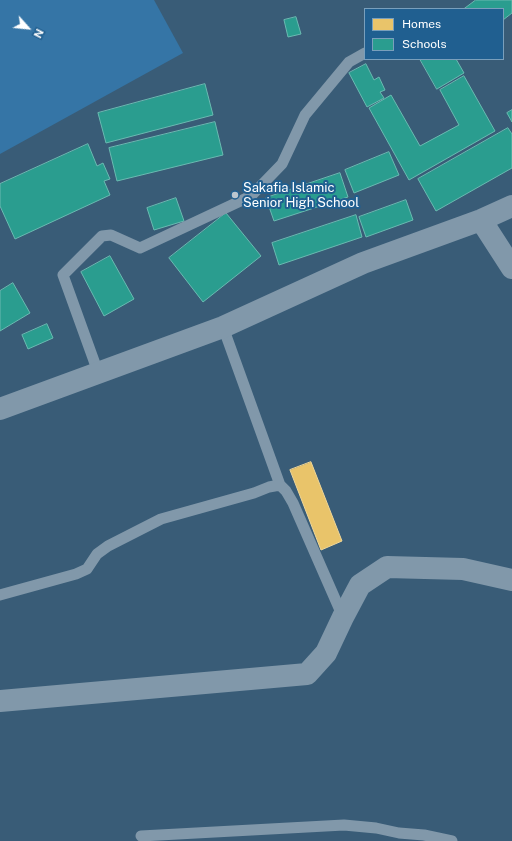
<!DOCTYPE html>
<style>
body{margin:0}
#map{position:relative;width:512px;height:841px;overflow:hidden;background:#395c77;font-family:"Public Sans",sans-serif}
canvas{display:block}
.legend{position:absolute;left:364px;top:8px;width:140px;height:52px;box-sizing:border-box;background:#205f90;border:1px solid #799fbc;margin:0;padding:5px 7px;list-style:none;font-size:12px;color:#fff}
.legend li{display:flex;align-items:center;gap:8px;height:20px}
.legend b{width:20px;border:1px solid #799fbc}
.north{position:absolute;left:8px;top:8px;width:40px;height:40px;-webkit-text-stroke:3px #205f90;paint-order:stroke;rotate:117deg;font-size:11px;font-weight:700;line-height:16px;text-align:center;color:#fff}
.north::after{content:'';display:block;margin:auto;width:14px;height:18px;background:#fff;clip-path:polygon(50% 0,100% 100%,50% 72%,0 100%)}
</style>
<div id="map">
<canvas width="512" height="841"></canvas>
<ul class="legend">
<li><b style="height:11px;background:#e9c46a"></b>Homes</li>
<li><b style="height:11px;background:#2a9d8f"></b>Schools</li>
</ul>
<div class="north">N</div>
</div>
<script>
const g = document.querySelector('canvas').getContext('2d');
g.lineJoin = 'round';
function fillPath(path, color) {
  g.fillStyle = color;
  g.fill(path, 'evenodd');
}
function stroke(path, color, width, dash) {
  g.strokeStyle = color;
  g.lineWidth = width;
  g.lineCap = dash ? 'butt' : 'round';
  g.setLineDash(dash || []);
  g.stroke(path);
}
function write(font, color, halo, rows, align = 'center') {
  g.font = font + ' "Public Sans",sans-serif';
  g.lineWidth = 4;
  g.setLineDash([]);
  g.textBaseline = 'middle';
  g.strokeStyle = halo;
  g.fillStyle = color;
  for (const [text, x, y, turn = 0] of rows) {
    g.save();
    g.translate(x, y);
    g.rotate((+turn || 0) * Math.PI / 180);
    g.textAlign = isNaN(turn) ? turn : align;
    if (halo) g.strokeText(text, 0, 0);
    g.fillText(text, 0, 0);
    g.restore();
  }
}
fillPath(new Path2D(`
 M 0,0 L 154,0 L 183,53 L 0,154 Z`), '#3575a6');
const homes = new Path2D(`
 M 311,462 L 342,541 L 321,550 L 290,470 Z`);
fillPath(homes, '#e9c46a');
stroke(homes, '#f0d697', 1);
const schools = new Path2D(`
 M 476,0 L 512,0 L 512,13 L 503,20 L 503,9 L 464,9 Z
 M 296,17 L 301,34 L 288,37 L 284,20 Z
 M 420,59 L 456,59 L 464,73 L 437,89 Z
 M 366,64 L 374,80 L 379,77 L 385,90 L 380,92 L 384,98 L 367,107 L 349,73 Z
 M 464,76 L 495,131 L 409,180 L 369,108 L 391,95 L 420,146 L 459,125 L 440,90 Z
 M 205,84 L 213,115 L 106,143 L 98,113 Z
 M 512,110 L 512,122 L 507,113 Z
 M 215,122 L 223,155 L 117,181 L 109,148 Z
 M 508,128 L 512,134 L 512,168 L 436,211 L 418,179 Z
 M 88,144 L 97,166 L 103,163 L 110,179 L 104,181 L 110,195 L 15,239 L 0,206 L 0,184 Z
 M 389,152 L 399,175 L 354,193 L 345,170 Z
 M 340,173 L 348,197 L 274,221 L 266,198 Z
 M 176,198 L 184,221 L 154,230 L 147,208 Z
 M 406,200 L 413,220 L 366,237 L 359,217 Z
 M 226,213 L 261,256 L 203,302 L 169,258 Z
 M 356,215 L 362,237 L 279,265 L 272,243 Z
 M 110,256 L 134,299 L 104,316 L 81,272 Z
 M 13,283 L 30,313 L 0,331 L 0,291 Z
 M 47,324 L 53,338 L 28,349 L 22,335 Z`);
fillPath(schools, '#2a9d8f');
stroke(schools, '#6abab1', 1);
stroke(new Path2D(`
 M 223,327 L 280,485
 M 98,372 L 63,275 L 102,236 L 111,235 L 140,248 L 251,196 L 282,164 L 305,115 L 349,62 L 365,53
 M 0,595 L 76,574 L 87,569 L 97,554 L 108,546 L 161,519 L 254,493 L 269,487 L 280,485 L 286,491 L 293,503 L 343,617
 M 141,836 L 344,825 L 376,828 L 399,833 L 424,835 L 452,841`), '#8198aa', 11);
stroke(new Path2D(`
 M 481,220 L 512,268
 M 0,409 L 223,327 L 363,263 L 481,220 L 512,206
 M 0,701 L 307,674 L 326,653 L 343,617 L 360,585 L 387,567 L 463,569 L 512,580`), '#8198aa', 22);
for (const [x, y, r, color] of [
 [235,195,4,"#bac6cf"]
]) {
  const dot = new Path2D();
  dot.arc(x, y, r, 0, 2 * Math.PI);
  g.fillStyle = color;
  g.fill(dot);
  stroke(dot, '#205f90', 1.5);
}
write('13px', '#fff', '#205f90', [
 ["Sakafia Islamic",243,188],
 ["Senior High School",243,203]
], 'left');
</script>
